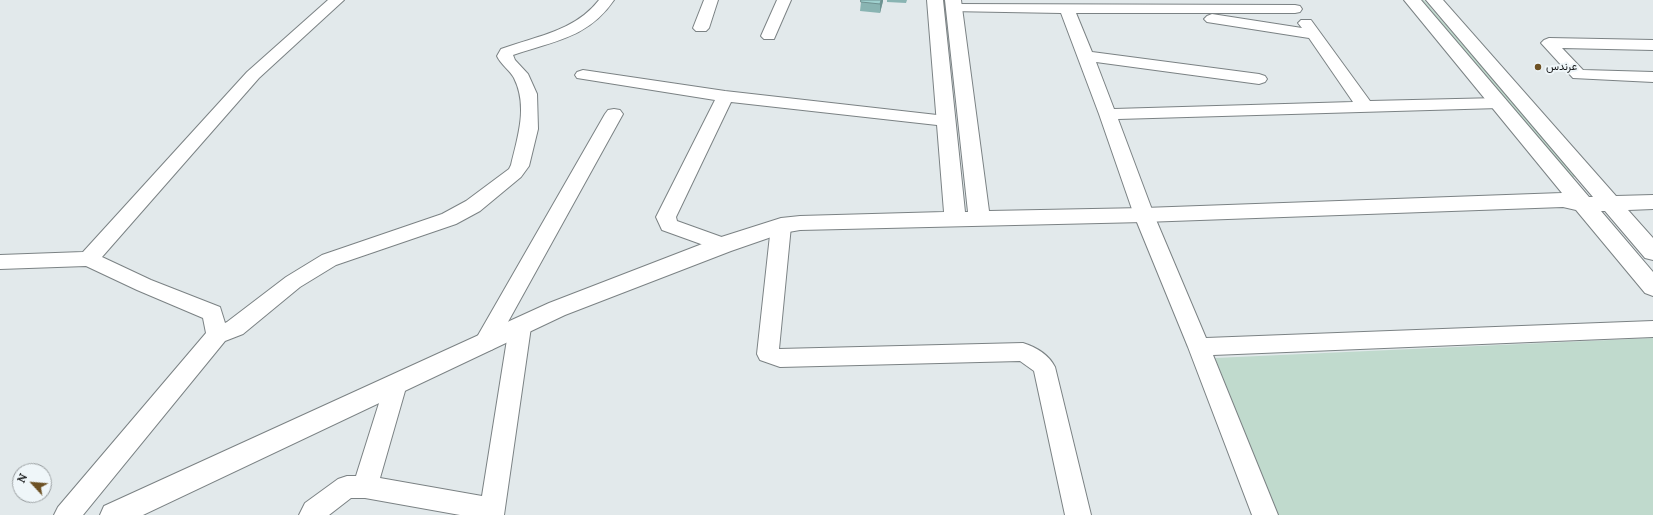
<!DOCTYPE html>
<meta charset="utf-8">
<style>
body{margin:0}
#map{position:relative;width:1653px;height:515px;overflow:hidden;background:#e2e9eb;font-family:Lora,serif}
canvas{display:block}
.north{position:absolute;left:12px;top:463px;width:40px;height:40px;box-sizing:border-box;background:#eff6f9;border:1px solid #989d9f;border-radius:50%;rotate:296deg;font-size:11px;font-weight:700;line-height:16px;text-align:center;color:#161819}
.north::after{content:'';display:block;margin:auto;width:14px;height:18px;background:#6d5124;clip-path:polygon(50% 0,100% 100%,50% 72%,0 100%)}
</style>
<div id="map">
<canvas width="1653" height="515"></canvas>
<div class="north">N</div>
</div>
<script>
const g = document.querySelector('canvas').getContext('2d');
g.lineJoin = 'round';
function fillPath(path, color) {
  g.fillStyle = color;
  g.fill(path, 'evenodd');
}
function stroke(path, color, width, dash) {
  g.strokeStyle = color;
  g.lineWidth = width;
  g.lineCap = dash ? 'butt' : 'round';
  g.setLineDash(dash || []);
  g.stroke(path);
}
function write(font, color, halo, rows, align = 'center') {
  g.font = font + ' Lora,Vazirmatn,serif';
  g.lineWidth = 4;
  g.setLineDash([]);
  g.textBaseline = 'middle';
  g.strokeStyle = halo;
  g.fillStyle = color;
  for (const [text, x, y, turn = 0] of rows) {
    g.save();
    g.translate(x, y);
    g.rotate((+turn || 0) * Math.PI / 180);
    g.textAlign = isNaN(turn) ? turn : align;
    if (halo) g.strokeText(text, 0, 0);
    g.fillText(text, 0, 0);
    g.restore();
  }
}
fillPath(new Path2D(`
 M 1418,0 L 1424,0 L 1578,177 L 1568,177 Z
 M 1653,338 L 1653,515 L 1278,515 L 1215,358 Z`), '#c0dacd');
const street = new Path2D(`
 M 328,0 L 344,0 L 259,78 L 102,257 L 151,280 L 220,307 L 225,323 L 227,322 L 286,277 L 322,255 L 442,214 L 466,201 L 509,169 L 511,165 C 518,136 528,106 514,78 C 510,70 501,65 497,56 L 501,49 C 537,36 575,31 599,0 L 614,0 C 588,38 554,41 513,55 L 515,60 L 528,74 L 537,94 L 538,129 L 529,166 L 521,177 L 480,211 L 456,224 L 336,265 L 300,287 L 243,334 L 225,341 L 83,515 L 54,515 L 58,507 L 206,333 L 203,318 L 137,290 L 86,266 L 0,269 L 0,255 L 83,252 L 247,72 Z
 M 704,0 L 718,0 L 709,28 L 706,31 L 696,31 L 693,28 Z
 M 777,0 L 791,0 L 774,39 L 764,39 L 761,36 Z
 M 954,4 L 1295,5 L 1300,6 L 1302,9 L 1300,12 L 1295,13 L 1076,13 L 1092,52 L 1259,74 L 1265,76 L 1267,79 L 1265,82 L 1259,84 L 1096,62 L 1114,109 L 1353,102 L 1309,38 L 1207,22 L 1204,19 L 1207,16 L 1212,14 L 1302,28 L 1298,23 L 1301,20 L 1311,20 L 1370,101 L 1499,98 L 1505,99 L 1507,103 L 1505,107 L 1499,108 L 1118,119 L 1154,215 L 1206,338 L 1653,321 L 1653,337 L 1213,355 L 1278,515 L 1252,515 L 1188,347 L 1134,215 L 1099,114 L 1061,13 L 949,11 L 947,8 L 949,5 Z
 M 1549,38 L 1653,40 L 1653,50 L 1562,48 L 1583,70 L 1653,72 L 1653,82 L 1573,78 L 1541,43 L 1544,40 Z
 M 583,70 L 725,91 L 946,116 L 952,117 L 955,121 L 952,125 L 946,126 L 731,102 L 676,217 L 677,221 L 730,240 L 733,245 L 730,250 L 723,252 L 662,230 L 656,217 L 715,100 L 577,78 L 575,75 L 577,72 Z
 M 614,109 L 620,110 L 623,114 L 493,349 L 485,352 L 477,349 L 474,343 L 477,337 L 605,114 L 608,110 Z
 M 781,219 L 788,221 L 791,226 L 779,349 L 1023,343 C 1036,347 1049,355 1055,367 L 1091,515 L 1065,515 L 1034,371 L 1020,361 L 780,367 L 760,360 L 757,354 L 771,226 L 774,221 Z
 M 520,319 L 528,321 L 531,327 L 504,515 L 460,515 L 365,498 L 351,498 L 329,515 L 299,515 L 305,503 L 338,479 L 347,476 L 356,476 L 385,384 L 388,377 L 396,375 L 404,377 L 407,384 L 380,478 L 482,496 L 509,327 L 512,321 Z`);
const secondary = new Path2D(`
 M 927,0 L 943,0 L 965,212 L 968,212 L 945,0 L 961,0 L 989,211 L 1144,208 L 1562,193 L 1404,0 L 1421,0 L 1589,197 L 1593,197 L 1426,0 L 1443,0 L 1616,196 L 1653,195 L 1653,209 L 1628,210 L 1653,238 L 1653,260 L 1645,258 L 1605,211 L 1601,211 L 1653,272 L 1653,296 L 1645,293 L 1576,210 L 1563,207 L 1144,222 L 800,230 L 783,233 L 731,251 L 565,315 L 143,515 L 100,515 L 104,506 L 549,303 L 715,239 L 781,218 L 800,216 L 944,212 Z`);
stroke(street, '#7b8284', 2);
stroke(secondary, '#7b8284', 2);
fillPath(street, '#fff');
fillPath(secondary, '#fff');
fillPath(new Path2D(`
 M 887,0 L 907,0 L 906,3 L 887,2 Z
 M 883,1 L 880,13 L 860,11 L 861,2 Z`), '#89b4b2');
fillPath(new Path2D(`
 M 881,0 L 883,0 L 883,1 L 880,13 L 880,4 Z`), '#6f9291');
const building = new Path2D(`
 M 861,0 L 881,0 L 880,4 L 861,2 Z`);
fillPath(building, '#9fd1cf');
stroke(building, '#6f9291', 1);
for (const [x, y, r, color] of [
 [1538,67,4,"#6d5124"]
]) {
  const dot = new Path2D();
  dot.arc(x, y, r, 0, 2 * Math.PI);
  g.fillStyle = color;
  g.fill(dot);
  stroke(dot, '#eff6f9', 1.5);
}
write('11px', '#161819', '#eff6f9', [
 ["عرندس",1546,67]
], 'left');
</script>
